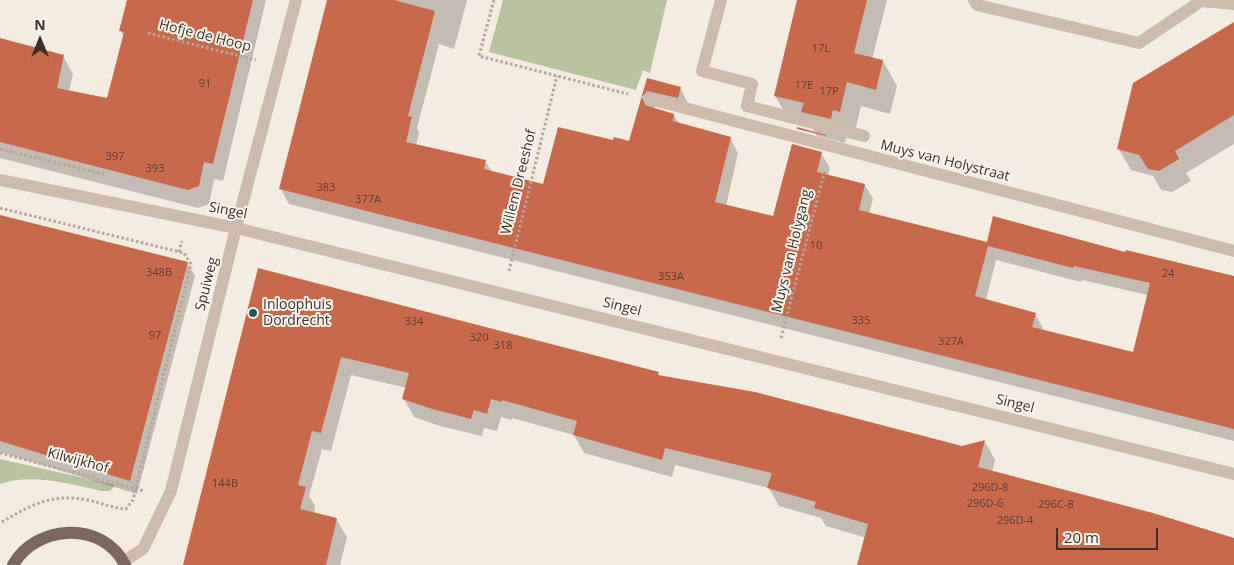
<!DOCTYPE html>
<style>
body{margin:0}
#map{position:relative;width:1234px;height:565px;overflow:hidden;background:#f4ebe1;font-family:"Open Sans",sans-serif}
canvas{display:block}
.north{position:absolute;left:15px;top:15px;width:50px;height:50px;-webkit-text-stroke:4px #fbf5ee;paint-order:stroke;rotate:0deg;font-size:14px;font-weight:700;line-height:20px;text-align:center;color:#3b302b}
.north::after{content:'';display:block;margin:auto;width:18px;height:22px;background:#3b302b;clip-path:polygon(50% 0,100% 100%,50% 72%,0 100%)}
.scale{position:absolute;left:1056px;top:528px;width:102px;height:22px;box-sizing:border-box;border:2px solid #3b302b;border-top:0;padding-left:6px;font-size:15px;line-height:18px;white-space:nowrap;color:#3b302b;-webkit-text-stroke:4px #fbf5ee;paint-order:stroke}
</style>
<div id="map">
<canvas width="1234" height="565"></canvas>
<div class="north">N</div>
<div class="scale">20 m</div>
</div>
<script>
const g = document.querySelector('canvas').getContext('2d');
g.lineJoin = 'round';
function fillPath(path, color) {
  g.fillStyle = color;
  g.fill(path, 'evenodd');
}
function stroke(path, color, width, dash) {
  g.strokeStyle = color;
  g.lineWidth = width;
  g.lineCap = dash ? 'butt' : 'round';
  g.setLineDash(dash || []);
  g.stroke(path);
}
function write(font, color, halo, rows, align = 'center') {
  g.font = font + ' "Open Sans",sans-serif';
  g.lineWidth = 4;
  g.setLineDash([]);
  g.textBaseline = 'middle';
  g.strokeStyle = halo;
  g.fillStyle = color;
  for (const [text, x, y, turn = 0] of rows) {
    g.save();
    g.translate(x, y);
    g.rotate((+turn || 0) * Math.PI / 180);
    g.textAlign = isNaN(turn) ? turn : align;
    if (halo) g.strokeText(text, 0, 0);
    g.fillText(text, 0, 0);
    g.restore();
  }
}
fillPath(new Path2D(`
 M 503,0 L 667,0 L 650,73 L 643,70 L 636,90 L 489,52 Z
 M 0,459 L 115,485 L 110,491 L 102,491 C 68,484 34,473 0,484 Z`), '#b8c4a0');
fillPath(new Path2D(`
 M 128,0 L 266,0 L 223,181 L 214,179 L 209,204 L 198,208 L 0,158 L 0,39 L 63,56 L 73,74 L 69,92 L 107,99 L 124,38 L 121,31 Z
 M 329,0 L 467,0 L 454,49 L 439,44 L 417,128 L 419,133 L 416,145 L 485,161 L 492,172 L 544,186 L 614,142 L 630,142 L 648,80 L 680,88 L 688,103 L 656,106 L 653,109 L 674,115 L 679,124 L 730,138 L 738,153 L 726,206 L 774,218 L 821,153 L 830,168 L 828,176 L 865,185 L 873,199 L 869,214 L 988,243 L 1126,253 L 1234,278 L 1234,441 L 289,204 L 281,189 ZM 996,260 L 1081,282 L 1082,280 L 1148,295 L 1134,354 L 1043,331 L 1043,328 L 1035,314 L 986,300 Z
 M 799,0 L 887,0 L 872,59 L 883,61 L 897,86 L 890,114 L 861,106 L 854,136 L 847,135 L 845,143 L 817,136 L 811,126 L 790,121 L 775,96 Z
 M 1234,26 L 1234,144 L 1186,173 L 1191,181 L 1172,192 L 1161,190 L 1153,176 L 1131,170 L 1118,148 Z
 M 0,217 L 187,263 L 195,276 L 137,494 L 0,452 Z
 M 259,270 L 658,374 L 660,376 L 962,447 L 985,442 L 995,460 L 992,472 L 1234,540 L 1234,565 L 959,565 L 826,526 L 821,518 L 779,506 L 769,488 L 675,465 L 672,477 L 584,453 L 574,435 L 512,418 L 512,420 L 501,417 L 497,431 L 484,428 L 482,436 L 440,426 L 414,417 L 404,399 L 407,388 L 351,375 L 331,451 L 322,449 L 309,496 L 315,506 L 314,513 L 336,519 L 347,537 L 340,565 L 184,565 Z`), '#0003');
fillPath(new Path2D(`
 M 127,0 L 253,0 L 213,164 L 204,162 L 199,186 L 188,190 L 0,142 L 0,38 L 64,55 L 57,88 L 107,98 L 124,32 L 119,31 Z
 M 327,0 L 394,0 L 435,11 L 408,116 L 412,117 L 406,142 L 486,160 L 484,169 L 543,184 L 558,127 L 613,140 L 614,137 L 629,141 L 647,78 L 681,87 L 678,98 L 647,91 L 642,97 L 645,105 L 674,114 L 673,121 L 731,137 L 715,202 L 773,216 L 792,144 L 822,152 L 817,172 L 865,184 L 859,210 L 987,242 L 993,216 L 1125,252 L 1126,250 L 1234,276 L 1234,429 L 279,189 ZM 988,246 L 1073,268 L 1074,266 L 1150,283 L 1133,352 L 1032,327 L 1036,313 L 975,296 Z
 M 797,0 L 867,0 L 854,53 L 883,60 L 876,90 L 847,82 L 840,112 L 833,110 L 831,119 L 801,112 L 804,103 L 774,96 Z
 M 1234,22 L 1234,115 L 1175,151 L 1179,159 L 1159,171 L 1148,169 L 1139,155 L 1117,149 L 1133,83 Z
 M 797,127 L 826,135 L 826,136 L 797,129 Z
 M 0,215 L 188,262 L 130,481 L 0,441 Z
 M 258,268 L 659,372 L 658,375 L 755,392 L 962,446 L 985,440 L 978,467 L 1153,513 L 1234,538 L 1234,565 L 857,565 L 868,524 L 814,508 L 816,502 L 767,488 L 772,473 L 665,448 L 662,460 L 573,435 L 577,421 L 502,400 L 502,402 L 491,399 L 487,414 L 474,410 L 471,419 L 429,408 L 402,399 L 409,373 L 341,357 L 321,433 L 312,431 L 298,485 L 306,487 L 300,509 L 337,518 L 326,565 L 183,565 Z`), '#c8694b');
stroke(new Path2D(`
 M 494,0 L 479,56 L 628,94
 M 148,33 L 256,60
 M 0,149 L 104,174
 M 0,208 L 184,253 L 191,264 L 136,488 L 133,500 L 126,509 C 113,508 101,503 88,500 C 51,493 31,505 0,523
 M 179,252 L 182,241
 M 509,271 L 557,76
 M 781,338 L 825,170
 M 0,453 L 144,491`), '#b9a596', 3, [2.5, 2.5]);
stroke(new Path2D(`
 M 721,0 L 702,71 L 752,84 L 747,106 L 864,136
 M 974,0 L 977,5 L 1139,43 L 1201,1 L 1234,4
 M 650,99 L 1234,251
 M 0,180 L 236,228 L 1234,474
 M 124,561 L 143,549 L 171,491 L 236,228 L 296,0`), '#cdbbac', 12);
stroke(new Path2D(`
 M 13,565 C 36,524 103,520 125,565`), '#7d675c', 12);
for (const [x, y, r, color] of [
 [253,313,5,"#1f5a5e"]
]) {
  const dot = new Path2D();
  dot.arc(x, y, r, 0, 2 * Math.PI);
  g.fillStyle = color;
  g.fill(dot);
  stroke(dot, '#fbf5ee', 2);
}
write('11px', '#5e3e33', null, [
 ["17L",821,49],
 ["91",205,84],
 ["17E",804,86],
 ["17P",829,92],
 ["397",115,157],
 ["393",155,169],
 ["383",326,188],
 ["377A",368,200],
 ["10",816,246],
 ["348B",159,273],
 ["24",1168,274],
 ["353A",671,277],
 ["335",861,321],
 ["334",414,322],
 ["97",155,336],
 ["320",479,338],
 ["327A",951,342],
 ["318",503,346],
 ["144B",225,484],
 ["296D-8",990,488],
 ["296D-6",985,504],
 ["296C-8",1056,505],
 ["296D-4",1015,521]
]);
write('14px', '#3b302b', '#fbf5ee', [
 ["Hofje de Hoop",205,36,14],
 ["Muys van Holystraat",945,161,14],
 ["Willem Dreeshof",519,182,-76],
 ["Singel",228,211,11],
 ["Muys van Holygang",792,251,-76],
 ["Spuiweg",207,284,-76],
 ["Singel",622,307,14],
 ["Singel",1015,404,14],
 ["Kilwijkhof",78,461,15]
]);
write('14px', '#3b302b', '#fbf5ee', [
 ["Inloophuis",263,305],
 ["Dordrecht",263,321]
], 'left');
</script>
